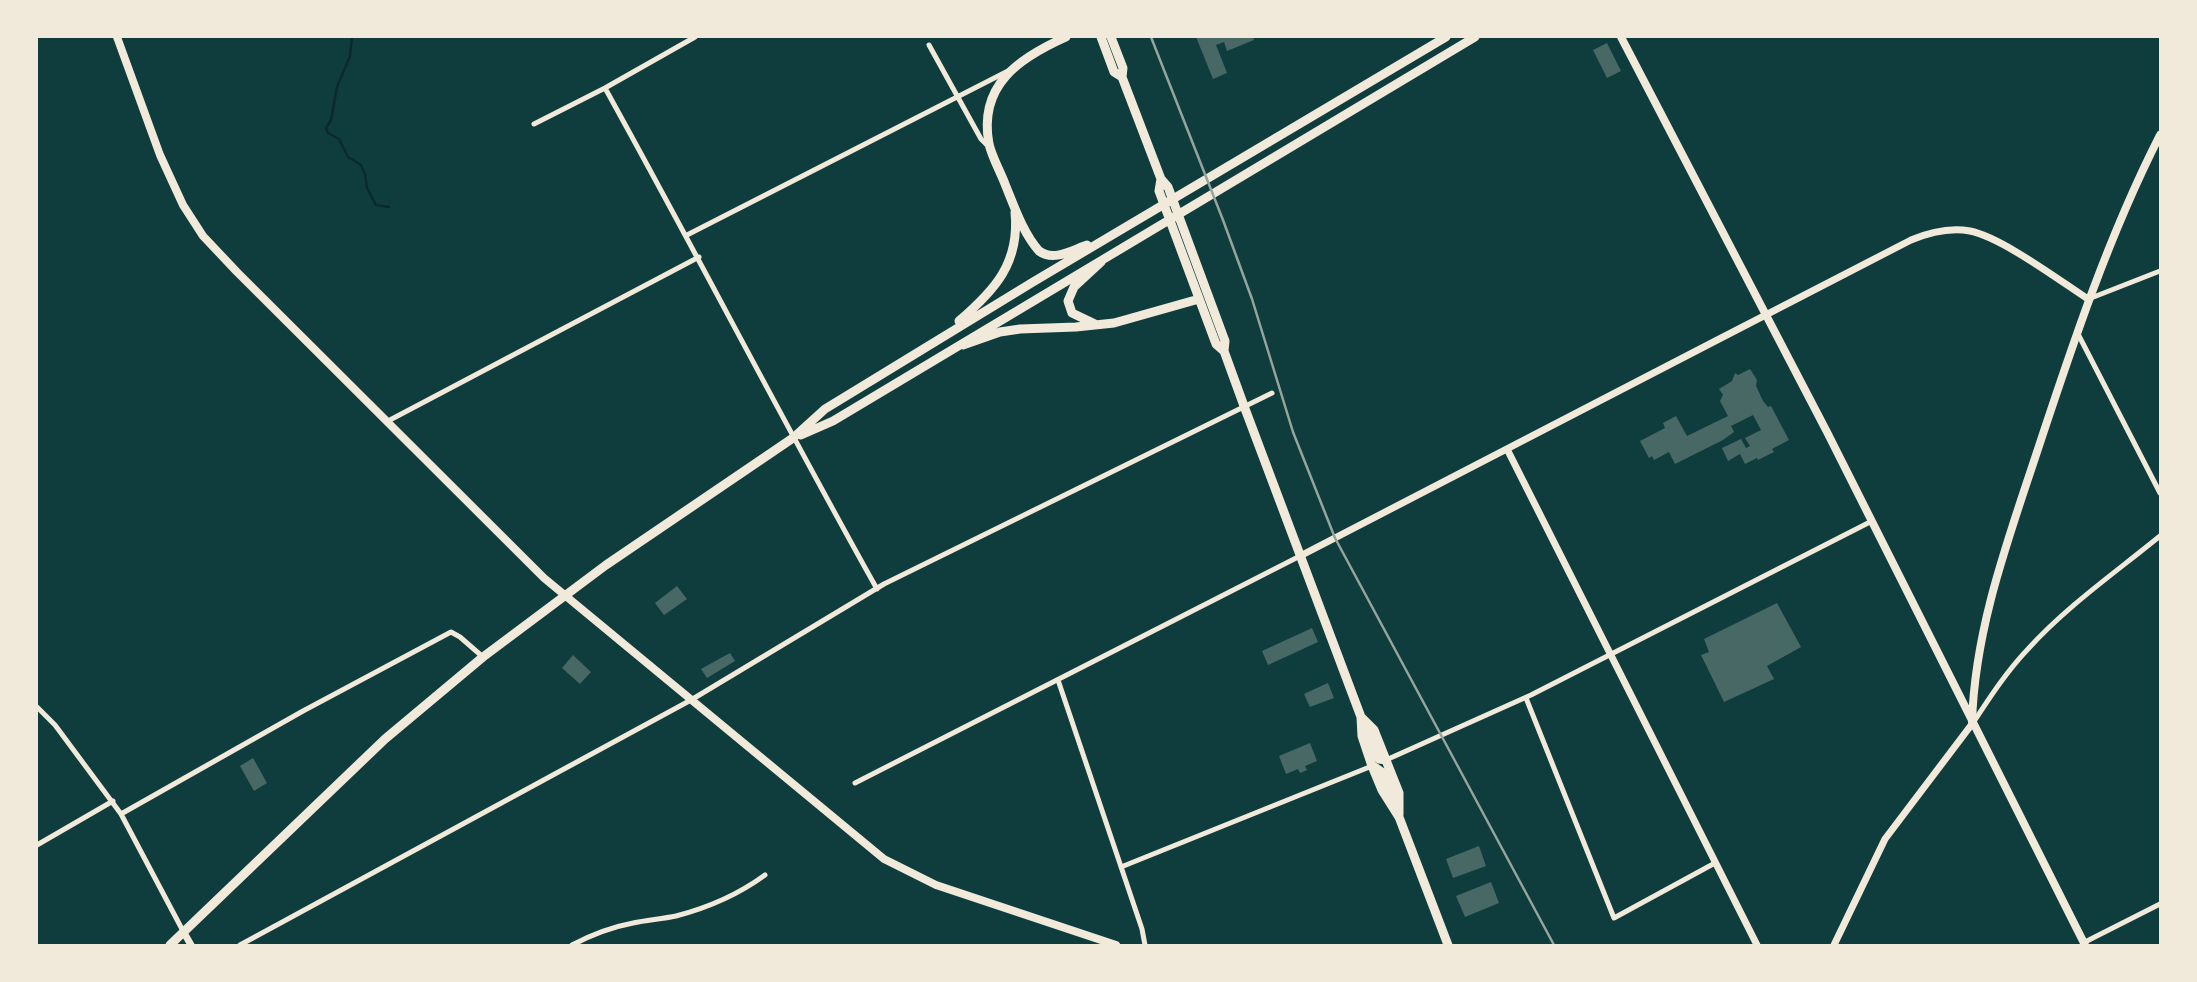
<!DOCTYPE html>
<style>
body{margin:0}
#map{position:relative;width:2197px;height:982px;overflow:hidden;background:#0f3d3e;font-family:"Crimson Pro",serif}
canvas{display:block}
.frame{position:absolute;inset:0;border:38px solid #f1e9da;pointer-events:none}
</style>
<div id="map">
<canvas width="2197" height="982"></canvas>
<div class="frame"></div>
</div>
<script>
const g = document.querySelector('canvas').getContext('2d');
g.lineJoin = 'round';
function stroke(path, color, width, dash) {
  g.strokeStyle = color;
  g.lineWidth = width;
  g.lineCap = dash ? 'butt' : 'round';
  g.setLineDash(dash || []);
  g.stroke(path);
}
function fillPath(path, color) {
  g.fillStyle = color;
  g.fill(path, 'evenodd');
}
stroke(new Path2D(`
 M 352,37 L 350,56 L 337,87 L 331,120 L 326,128 L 328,133 L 339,139 L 348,157 L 361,165 L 365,174 L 367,188 L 376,205 L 389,207`), '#0a2a2b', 2.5);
fillPath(new Path2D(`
 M 1196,37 L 1253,37 L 1254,40 L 1227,51 L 1224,42 L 1216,45 L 1227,73 L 1213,79 Z
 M 1607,43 L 1621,71 L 1607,78 L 1593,50 Z
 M 1750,369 L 1757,380 L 1756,386 L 1763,401 L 1768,407 L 1771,406 L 1789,440 L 1772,449 L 1774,452 L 1758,460 L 1757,458 L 1745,464 L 1740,454 L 1728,461 L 1722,448 L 1741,439 L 1746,448 L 1750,446 L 1745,438 L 1761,430 L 1753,415 L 1731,426 L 1734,432 L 1723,440 L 1675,464 L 1669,452 L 1654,460 L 1652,456 L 1649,458 L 1640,441 L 1665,428 L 1663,423 L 1676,416 L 1687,436 L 1728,416 L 1720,401 L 1723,395 L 1719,389 L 1732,381 L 1735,373 L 1738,375 Z
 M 677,586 L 687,599 L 664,615 L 655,603 Z
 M 1777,603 L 1801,647 L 1767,666 L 1774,679 L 1724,702 L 1701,655 L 1709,652 L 1704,639 Z
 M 1312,628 L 1318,642 L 1268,665 L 1262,651 Z
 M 730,653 L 735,661 L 707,678 L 701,669 Z
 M 573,655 L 591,672 L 580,684 L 562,668 Z
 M 1328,683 L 1334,698 L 1310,707 L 1304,694 Z
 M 1310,743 L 1317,761 L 1305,766 L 1307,770 L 1300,773 L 1298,769 L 1286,774 L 1279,756 Z
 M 253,758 L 267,783 L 254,791 L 240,766 Z
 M 1479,846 L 1486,866 L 1453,878 L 1446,859 Z
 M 1491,882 L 1499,903 L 1465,917 L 1456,896 Z`), '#486865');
stroke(new Path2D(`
 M 929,45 L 981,139 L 989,147
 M 605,88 C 697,254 784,423 877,589
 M 534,124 L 605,88 L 695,37
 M 687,235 L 1008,71
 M 2091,298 L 2160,271
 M 2077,332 L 2160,493
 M 388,421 L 699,257
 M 1058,680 L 1142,929 L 1145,945
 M 1526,698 L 1614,918 L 1715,863
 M 37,707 L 55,725 L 121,814 L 183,931
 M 1973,723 C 1990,697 2007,671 2028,649 C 2067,606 2116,572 2160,536
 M 1386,760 L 1531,695 L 1872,521
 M 855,783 L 1302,555
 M 121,814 L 303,711 L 451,632 L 460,637 L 483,657
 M 37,845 L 113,801
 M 1121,867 L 1372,766
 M 2083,943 L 2160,904
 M 240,945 L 691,700 L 884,584 L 1272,393
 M 572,945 C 591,935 612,927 633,923 C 647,920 662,919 676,916 C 707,908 739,894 765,875`), '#f1e9da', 5);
stroke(new Path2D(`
 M 1507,449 L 1757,945
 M 1302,555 C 1504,449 1708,345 1911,240 C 1930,232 1949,227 1970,231 C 2001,237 2059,280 2088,299
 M 183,931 L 191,945
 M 1834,945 L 1885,839 L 1972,724`), '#f1e9da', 7);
stroke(new Path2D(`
 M 117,37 L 160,155 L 183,205 L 203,236 L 237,272 L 544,578 L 884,859 L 936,885 L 1116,945
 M 1621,37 L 1827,432 L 2085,945
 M 1972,722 C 1975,629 2007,543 2036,455 C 2072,346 2108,237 2160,135`), '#f1e9da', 8);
stroke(new Path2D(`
 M 1066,37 C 1019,58 978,85 989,144 C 992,157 1000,171 1005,184 C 1014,206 1023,233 1039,251 C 1054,262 1072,250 1087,245
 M 1101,37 L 1114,72 L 1122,77
 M 1111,37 L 1123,68 L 1122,77 L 1161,179 L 1168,187 L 1225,341 L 1224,351 L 1244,406 L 1361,717 L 1362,736 L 1372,766 L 1382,790 L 1399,817 L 1448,945
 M 1161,179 L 1159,191 L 1216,344 L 1224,351
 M 959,321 C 995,290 1020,263 1015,212
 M 1095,324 L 1072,313 L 1068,301 L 1074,287 L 1101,262
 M 963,345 L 1000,332 L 1020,329 L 1076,327 L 1114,323 L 1199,299
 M 801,435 L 833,421 L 1475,37
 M 1361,717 L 1374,730 L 1399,793 L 1399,815
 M 1363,731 L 1371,740 L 1379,759 L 1386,760
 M 1373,766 L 1383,773 L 1393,797
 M 170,945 L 385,739 L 483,657 L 606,565 L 793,438 L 825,409 L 1033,282 L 1446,37`), '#f1e9da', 9);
stroke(new Path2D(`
 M 1151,37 L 1223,220 L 1252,299 L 1293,432 L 1335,538 L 1554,945`), '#97a49c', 2.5);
</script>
